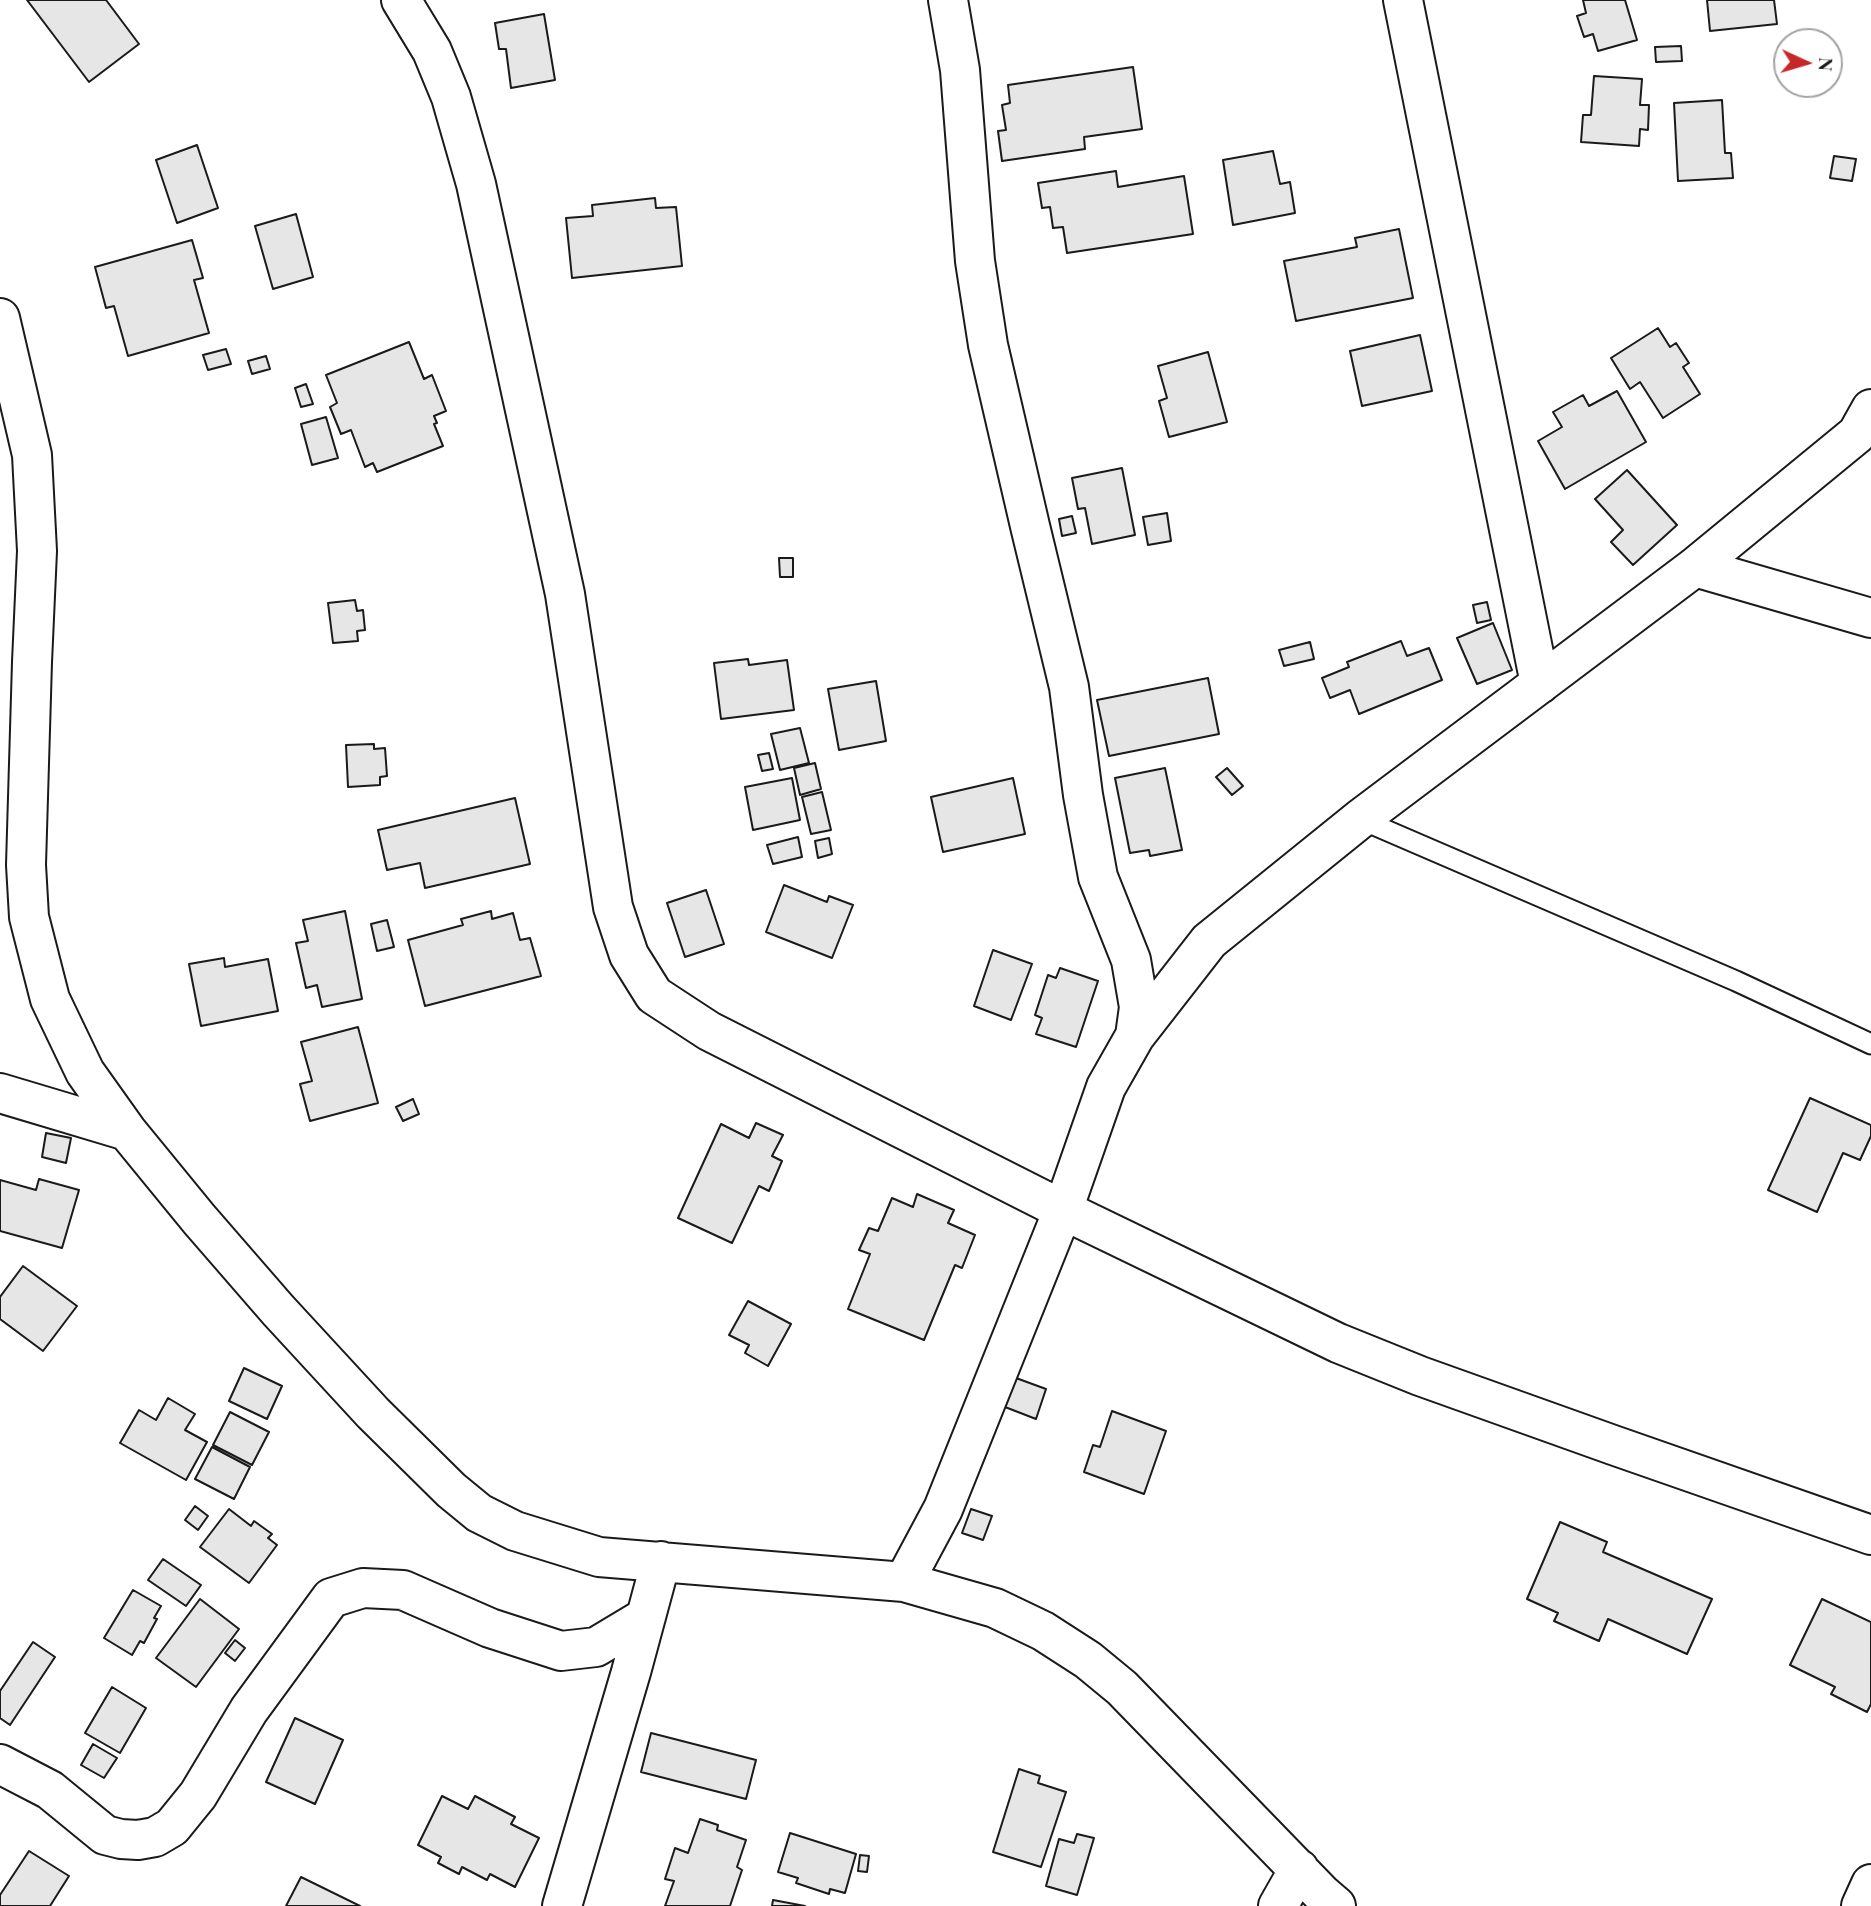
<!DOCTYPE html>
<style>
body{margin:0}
#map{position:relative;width:1871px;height:1906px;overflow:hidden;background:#fff;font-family:"Playfair Display",serif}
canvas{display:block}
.north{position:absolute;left:1773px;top:28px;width:70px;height:70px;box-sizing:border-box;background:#fff;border:2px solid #a3a3a3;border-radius:50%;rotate:94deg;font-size:19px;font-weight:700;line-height:28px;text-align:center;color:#1a1a1a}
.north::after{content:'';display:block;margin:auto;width:24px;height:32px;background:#c62828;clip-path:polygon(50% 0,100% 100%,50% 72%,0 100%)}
</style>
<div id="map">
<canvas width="1871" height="1906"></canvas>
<div class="north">N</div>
</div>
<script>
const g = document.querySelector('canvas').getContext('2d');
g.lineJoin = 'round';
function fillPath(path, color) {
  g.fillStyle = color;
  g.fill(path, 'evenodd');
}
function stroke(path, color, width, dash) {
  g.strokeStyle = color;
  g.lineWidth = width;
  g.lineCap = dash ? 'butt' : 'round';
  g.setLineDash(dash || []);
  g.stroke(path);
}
const building = new Path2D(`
 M 27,0 L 106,0 L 139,44 L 89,82 Z
 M 1583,0 L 1625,0 L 1637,40 L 1598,51 L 1593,34 L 1584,37 L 1577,16 L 1586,13 Z
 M 1707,0 L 1774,0 L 1777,24 L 1710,31 Z
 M 544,14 L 555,80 L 511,88 L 506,49 L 499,49 L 495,23 Z
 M 1681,46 L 1682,61 L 1656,62 L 1655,47 Z
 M 1133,67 L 1142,129 L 1084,137 L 1085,149 L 1002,161 L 998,131 L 1006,130 L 1002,105 L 1010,103 L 1008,85 Z
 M 1594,76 L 1642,79 L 1640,105 L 1649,105 L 1648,130 L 1640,129 L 1639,146 L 1581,142 L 1583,115 L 1591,115 Z
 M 1722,100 L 1725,153 L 1731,153 L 1733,178 L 1678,181 L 1674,103 Z
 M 197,145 L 218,208 L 177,223 L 156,160 Z
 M 1273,151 L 1280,184 L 1290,182 L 1295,213 L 1233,225 L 1223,160 Z
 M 1834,156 L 1856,159 L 1852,181 L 1830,178 Z
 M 1116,171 L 1118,187 L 1184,176 L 1193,234 L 1067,253 L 1063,227 L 1053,228 L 1050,207 L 1042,208 L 1038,183 Z
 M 655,198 L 656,208 L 676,207 L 682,266 L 572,278 L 566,218 L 593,216 L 592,205 Z
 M 296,214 L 313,277 L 273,289 L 255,226 Z
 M 1399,229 L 1413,298 L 1296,321 L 1284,261 L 1357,247 L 1355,238 Z
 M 192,240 L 203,278 L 194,280 L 209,333 L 128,356 L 114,306 L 106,308 L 95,267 Z
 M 1658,328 L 1670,347 L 1676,343 L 1689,363 L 1683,367 L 1700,394 L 1663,418 L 1640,382 L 1630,389 L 1611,358 Z
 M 1420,335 L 1432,391 L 1362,406 L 1350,351 Z
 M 409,342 L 424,379 L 432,375 L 446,411 L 434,416 L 437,423 L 434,424 L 443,446 L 377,472 L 373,463 L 365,467 L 351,430 L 341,434 L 330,407 L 337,403 L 326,375 Z
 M 226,349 L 231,364 L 208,370 L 203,355 Z
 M 1208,352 L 1227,422 L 1169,437 L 1159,401 L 1167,398 L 1158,366 Z
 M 266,356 L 270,369 L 252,374 L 248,361 Z
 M 306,384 L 313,404 L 301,407 L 295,388 Z
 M 1617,391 L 1646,442 L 1565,489 L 1538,441 L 1562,427 L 1553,412 L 1583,395 L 1589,406 Z
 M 326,417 L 338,458 L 312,465 L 301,424 Z
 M 1122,468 L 1135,535 L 1092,544 L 1085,508 L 1078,509 L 1072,478 Z
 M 1627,470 L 1677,525 L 1633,565 L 1611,542 L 1623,530 L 1595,499 Z
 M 1167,513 L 1171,541 L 1148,545 L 1143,517 Z
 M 1072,516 L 1076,533 L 1062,536 L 1059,519 Z
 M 779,558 L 793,558 L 793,577 L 780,577 Z
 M 355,600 L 357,611 L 363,610 L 365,630 L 357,631 L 358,641 L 333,643 L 328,603 Z
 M 1487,602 L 1491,620 L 1477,623 L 1473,605 Z
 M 1493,623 L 1512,670 L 1477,684 L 1457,638 Z
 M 1401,641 L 1407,656 L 1429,648 L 1442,680 L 1359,714 L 1350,690 L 1330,698 L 1322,678 L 1349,667 L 1347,662 Z
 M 1310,642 L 1314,659 L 1284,666 L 1279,650 Z
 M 748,659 L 749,665 L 787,660 L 794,710 L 721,719 L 714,663 Z
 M 1208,678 L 1219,734 L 1109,756 L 1097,700 Z
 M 876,681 L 886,741 L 839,750 L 828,689 Z
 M 800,728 L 809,763 L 780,770 L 771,734 Z
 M 374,744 L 374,749 L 385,748 L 387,776 L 380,777 L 380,785 L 348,787 L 346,745 Z
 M 769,753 L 773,769 L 762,771 L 758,755 Z
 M 815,763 L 821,789 L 800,795 L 794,768 Z
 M 1165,768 L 1182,850 L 1150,856 L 1149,850 L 1130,853 L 1115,778 Z
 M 1227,768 L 1243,786 L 1232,795 L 1216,777 Z
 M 792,778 L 800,820 L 753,830 L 745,787 Z
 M 1013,778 L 1025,834 L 943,852 L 931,797 Z
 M 822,792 L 831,830 L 811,834 L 802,797 Z
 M 515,798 L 530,864 L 425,888 L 420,863 L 387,870 L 378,830 Z
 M 798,837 L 802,857 L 773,864 L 767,845 Z
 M 829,838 L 832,854 L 818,858 L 815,841 Z
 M 784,885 L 827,902 L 829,896 L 853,905 L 832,958 L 766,932 Z
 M 706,890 L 724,944 L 685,957 L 667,903 Z
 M 345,911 L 362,999 L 322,1007 L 317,985 L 306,988 L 296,943 L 308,941 L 303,920 Z
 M 491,911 L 492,919 L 513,913 L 520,940 L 530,938 L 541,976 L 425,1006 L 408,940 L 463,925 L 461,919 Z
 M 387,920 L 394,947 L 377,951 L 371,924 Z
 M 993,950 L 1032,964 L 1011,1020 L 974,1006 Z
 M 224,958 L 225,967 L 268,959 L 278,1011 L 201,1026 L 189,964 Z
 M 1060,968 L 1098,981 L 1076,1047 L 1036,1034 L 1042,1018 L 1035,1015 L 1048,975 L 1056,978 Z
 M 358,1027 L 378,1103 L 310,1121 L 300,1084 L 312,1081 L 301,1042 Z
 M 1810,1098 L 1871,1125 L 1871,1136 L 1860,1160 L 1843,1153 L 1817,1212 L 1768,1190 Z
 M 413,1099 L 419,1114 L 403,1121 L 396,1107 Z
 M 756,1123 L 783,1135 L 772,1156 L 782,1161 L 769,1191 L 759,1186 L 732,1243 L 678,1218 L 721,1124 L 749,1138 Z
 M 46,1133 L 71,1138 L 66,1163 L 42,1157 Z
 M 39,1179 L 79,1190 L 62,1248 L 0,1231 L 0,1180 L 36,1190 Z
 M 917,1194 L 954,1210 L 948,1223 L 975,1235 L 962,1268 L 955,1265 L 924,1340 L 848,1309 L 870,1254 L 859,1250 L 869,1228 L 878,1231 L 892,1198 L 913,1207 Z
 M 23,1266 L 77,1306 L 43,1351 L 0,1319 L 0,1297 Z
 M 748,1301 L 791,1324 L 768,1366 L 745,1353 L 749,1345 L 729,1335 Z
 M 244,1368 L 282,1386 L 267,1419 L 229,1401 Z
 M 1016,1378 L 1046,1389 L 1036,1419 L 1005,1407 Z
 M 168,1398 L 195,1414 L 185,1430 L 207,1442 L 186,1480 L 120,1443 L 139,1410 L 156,1420 Z
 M 1112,1411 L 1166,1431 L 1144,1494 L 1084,1472 L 1093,1445 L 1100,1447 Z
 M 230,1412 L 269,1432 L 252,1465 L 213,1445 Z
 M 212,1447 L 250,1467 L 234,1499 L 195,1479 Z
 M 195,1506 L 208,1516 L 198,1530 L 185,1520 Z
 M 229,1509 L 251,1526 L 254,1521 L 272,1534 L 268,1538 L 277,1545 L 249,1583 L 200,1547 Z
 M 971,1509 L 992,1516 L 983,1540 L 962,1533 Z
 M 1560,1522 L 1607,1542 L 1603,1552 L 1712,1599 L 1687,1654 L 1608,1619 L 1599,1641 L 1554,1621 L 1558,1613 L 1527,1599 Z
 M 163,1559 L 201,1585 L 186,1606 L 148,1580 Z
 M 133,1590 L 161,1606 L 154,1618 L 157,1619 L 144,1643 L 140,1641 L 132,1655 L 104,1638 Z
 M 200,1599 L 239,1629 L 196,1687 L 156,1658 Z
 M 1822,1599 L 1871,1622 L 1871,1704 L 1867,1712 L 1831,1694 L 1835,1687 L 1790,1665 Z
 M 235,1640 L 245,1648 L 235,1661 L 225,1653 Z
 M 33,1642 L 55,1657 L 10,1725 L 0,1718 L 0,1691 Z
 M 112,1687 L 146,1708 L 120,1753 L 85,1733 Z
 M 295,1718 L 343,1740 L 315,1804 L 266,1782 Z
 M 651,1733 L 756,1760 L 746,1799 L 641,1772 Z
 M 93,1744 L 117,1758 L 104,1778 L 81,1765 Z
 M 1019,1769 L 1040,1776 L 1038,1783 L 1066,1792 L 1041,1867 L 993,1852 Z
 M 442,1796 L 468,1809 L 475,1796 L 515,1817 L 511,1824 L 539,1838 L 515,1887 L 490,1874 L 487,1880 L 462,1867 L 459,1874 L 438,1863 L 441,1857 L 418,1845 Z
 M 700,1819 L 718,1825 L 717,1830 L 746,1840 L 737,1867 L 742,1870 L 730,1906 L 665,1906 L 674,1881 L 665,1879 L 675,1848 L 688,1853 Z
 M 790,1833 L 856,1854 L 845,1893 L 830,1889 L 829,1894 L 796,1883 L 798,1878 L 778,1872 Z
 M 1077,1834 L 1094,1838 L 1077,1895 L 1046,1886 L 1059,1839 L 1074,1843 Z
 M 29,1851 L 69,1876 L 50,1906 L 0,1906 L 0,1895 Z
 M 860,1855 L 869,1856 L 867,1872 L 858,1871 Z
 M 301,1877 L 360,1906 L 286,1906 Z
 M 773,1900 L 805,1906 L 772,1906 Z`);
fillPath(building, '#e6e6e6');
stroke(building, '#1a1a1a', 2);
const lane = new Path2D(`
 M 1360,819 L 1736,981 L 1871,1044`);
const street = new Path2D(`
 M 401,0 L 432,51 L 451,97 L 476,184 L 565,594 L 613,907 L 629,955 L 654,995 L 709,1031 L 1063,1210 L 1338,1343 L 1420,1376 L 1613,1445 L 1871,1535
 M 948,0 L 960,70 L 975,261 L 988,345 L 1030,526 L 1069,687 L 1083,795 L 1098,877 L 1131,960 L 1139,1007 L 1135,1036
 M 1403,0 L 1540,684
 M 0,318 L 32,455 L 37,551 L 32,662 L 26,865 L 29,917 L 50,999 L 85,1072 L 127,1131 L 199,1219 L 278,1310 L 373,1413 L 451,1490 L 479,1513 L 515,1531 L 599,1557 L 904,1582 L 995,1608 L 1043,1631 L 1088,1660 L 1122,1688 L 1322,1894 L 1336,1906
 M 1695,567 L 1871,618
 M 0,1093 L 127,1131
 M 904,1582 L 943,1509 L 1063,1210 L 1106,1087 L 1135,1036 L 1209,941 L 1360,819 L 1695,567 L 1857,434 L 1871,409
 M 0,1764 L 50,1790 L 105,1835 L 121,1839 L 138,1840 L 155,1837 L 172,1827 L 198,1795 L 249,1710 L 331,1598 L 363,1588 L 403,1590 L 490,1628 L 561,1651 L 596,1647 L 646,1617
 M 562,1906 L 631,1672 L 661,1561
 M 1278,1906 L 1299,1869
 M 1861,1906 L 1871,1884`);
stroke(lane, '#1a1a1a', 23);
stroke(street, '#1a1a1a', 42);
stroke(lane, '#fff', 19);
stroke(street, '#fff', 38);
</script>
